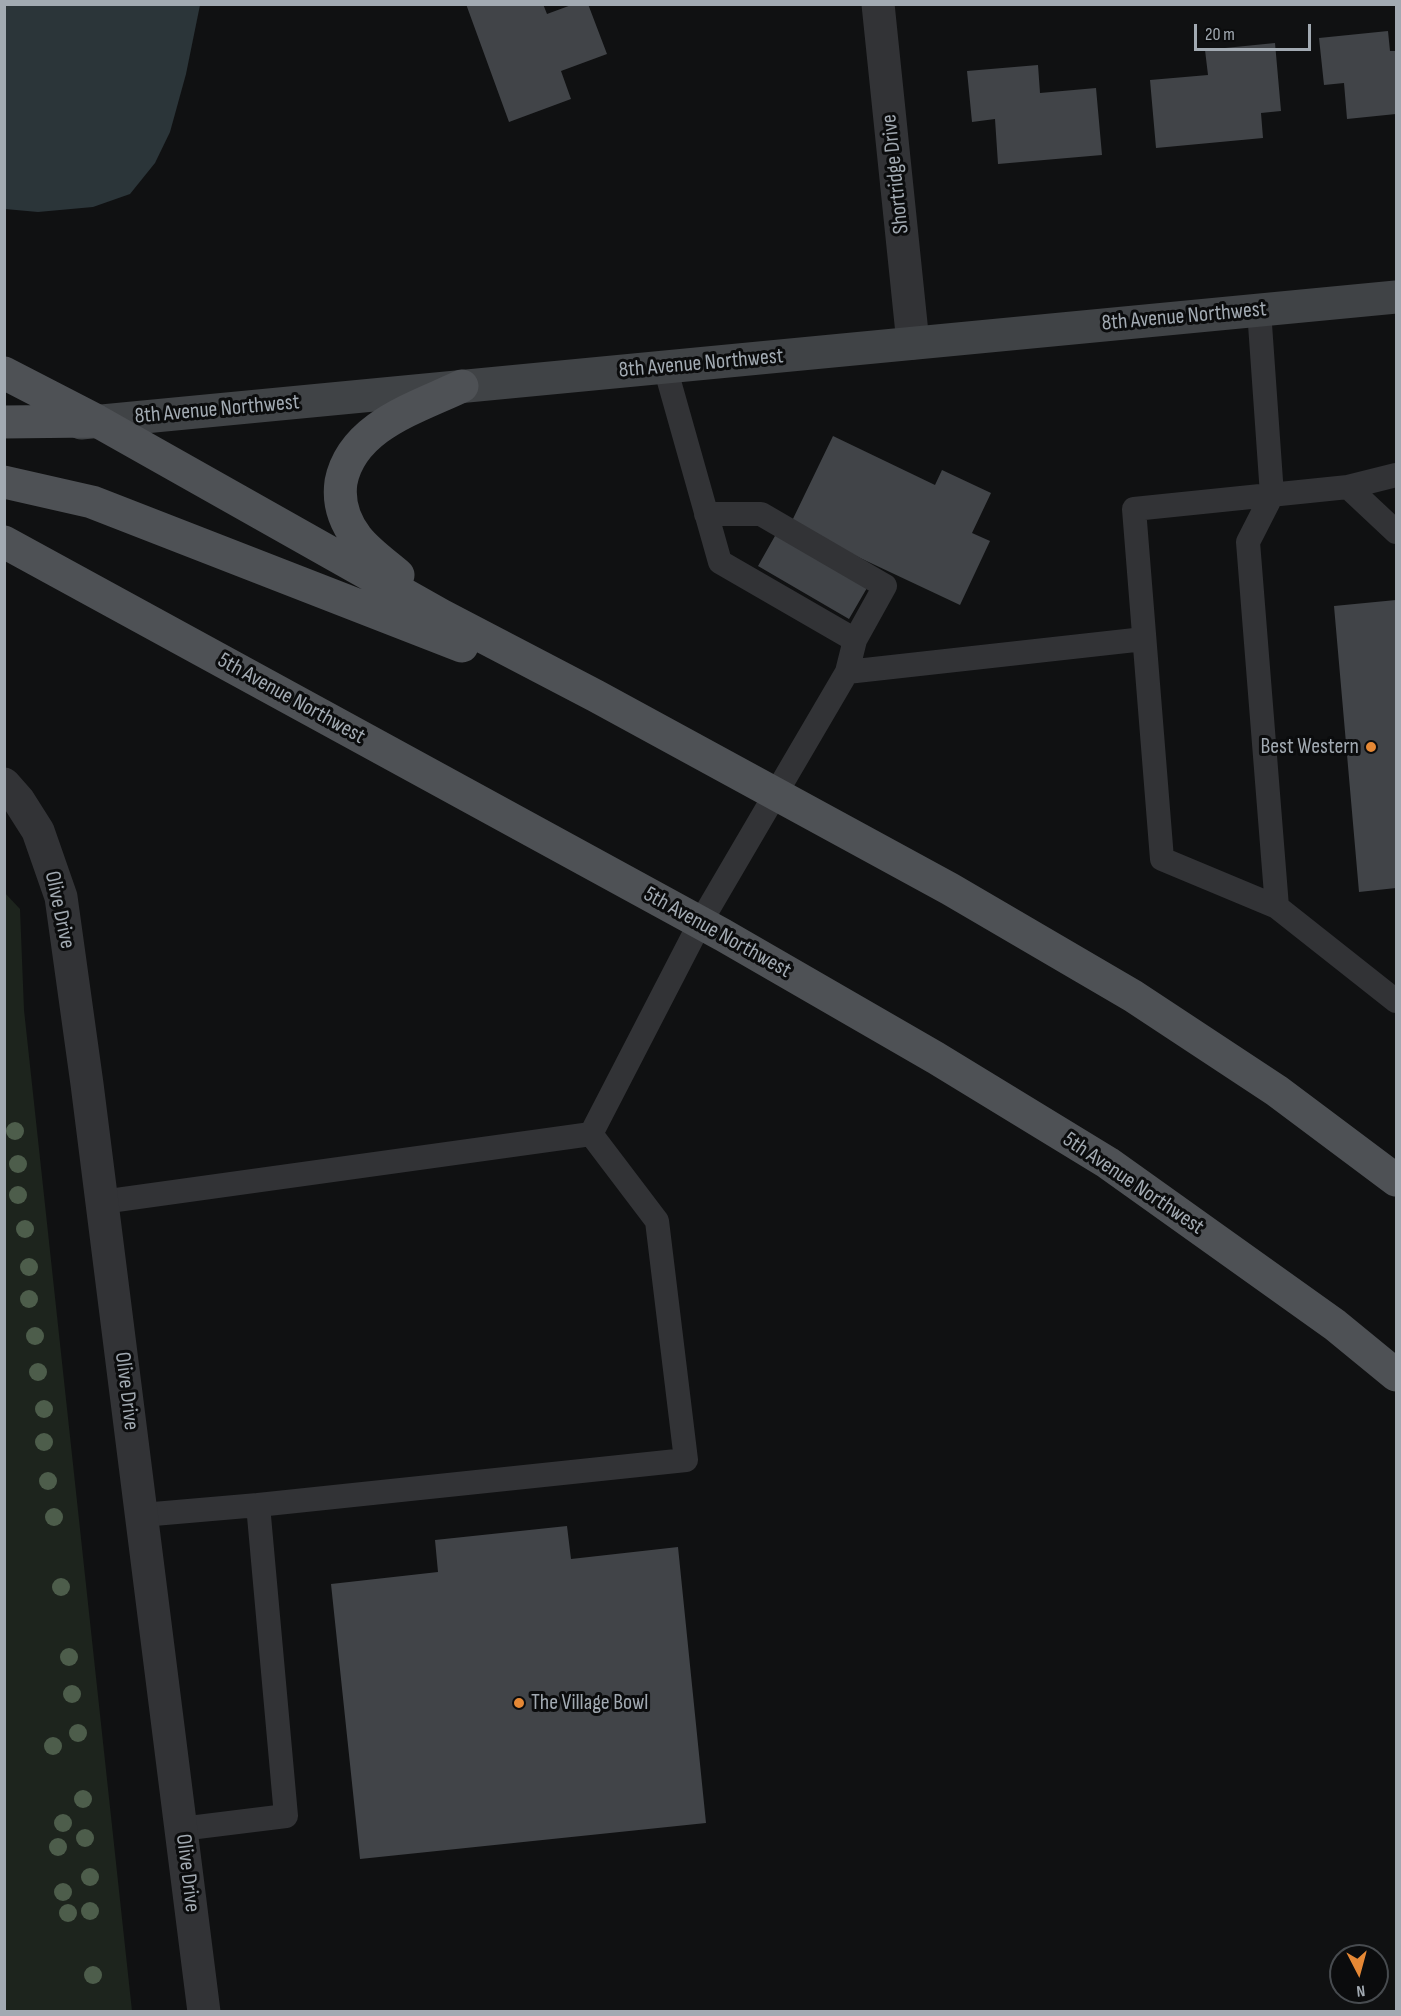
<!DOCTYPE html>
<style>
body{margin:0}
#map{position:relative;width:1401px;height:2016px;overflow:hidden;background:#101112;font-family:"Sofia Sans Condensed",sans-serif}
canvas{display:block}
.frame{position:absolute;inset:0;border:6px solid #a2aab2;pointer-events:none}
.north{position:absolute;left:1329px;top:1944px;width:60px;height:60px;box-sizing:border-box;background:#0b0c0d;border:2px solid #474b4f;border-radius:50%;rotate:174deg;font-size:16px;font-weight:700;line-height:24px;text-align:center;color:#a2aab2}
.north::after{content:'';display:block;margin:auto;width:21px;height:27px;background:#e58835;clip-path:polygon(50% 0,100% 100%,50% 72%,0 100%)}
.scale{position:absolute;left:1194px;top:24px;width:117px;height:27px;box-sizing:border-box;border:3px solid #a2aab2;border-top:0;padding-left:8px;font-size:18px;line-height:21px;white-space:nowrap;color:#a2aab2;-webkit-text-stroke:4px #0b0c0d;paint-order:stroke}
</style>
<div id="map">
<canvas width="1401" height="2016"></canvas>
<div class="frame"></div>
<div class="north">N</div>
<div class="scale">20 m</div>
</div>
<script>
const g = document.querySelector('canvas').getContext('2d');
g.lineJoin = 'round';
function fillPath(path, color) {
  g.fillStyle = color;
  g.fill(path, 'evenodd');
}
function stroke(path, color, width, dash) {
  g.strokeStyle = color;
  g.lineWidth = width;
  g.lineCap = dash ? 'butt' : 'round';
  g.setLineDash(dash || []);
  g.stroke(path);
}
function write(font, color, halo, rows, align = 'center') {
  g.font = font + ' "Sofia Sans Condensed",sans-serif';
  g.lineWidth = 6;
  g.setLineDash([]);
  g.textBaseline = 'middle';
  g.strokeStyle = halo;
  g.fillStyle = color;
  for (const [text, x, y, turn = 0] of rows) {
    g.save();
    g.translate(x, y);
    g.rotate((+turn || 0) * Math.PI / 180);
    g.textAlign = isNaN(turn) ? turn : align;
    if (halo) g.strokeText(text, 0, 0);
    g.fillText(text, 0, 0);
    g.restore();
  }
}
fillPath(new Path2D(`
 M 4,892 L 20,909 L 24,1010 L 132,2011 L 5,2011 Z`), '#1d241d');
fillPath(new Path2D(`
 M 5,4 L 200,5 L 186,74 L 170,132 L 155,163 L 130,194 L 93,207 L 38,212 L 5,209 Z`), '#2b3539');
fillPath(new Path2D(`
 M 466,4 L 543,4 L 547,14 L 574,4 L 588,4 L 607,54 L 561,71 L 571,99 L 509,122 Z
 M 1388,31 L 1390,51 L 1396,51 L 1396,114 L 1347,119 L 1344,83 L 1324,85 L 1319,38 Z
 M 1275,43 L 1281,111 L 1261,113 L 1263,138 L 1156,148 L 1150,80 L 1208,75 L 1205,50 Z
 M 1038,65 L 1040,93 L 1096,88 L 1102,155 L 998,164 L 995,119 L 972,122 L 967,71 Z
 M 833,436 L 935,485 L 942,470 L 991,493 L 972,533 L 990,541 L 960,605 L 790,525 Z
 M 780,527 L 871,581 L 849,619 L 758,566 Z
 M 1396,600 L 1396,888 L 1359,892 L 1334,606 Z
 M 567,1526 L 571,1559 L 678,1547 L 706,1823 L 360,1859 L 331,1584 L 438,1572 L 435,1540 Z`), '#414448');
stroke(new Path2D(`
 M 1259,310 L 1272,495 L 1248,542 L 1277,907 L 1396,1001
 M 665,367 L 720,562 L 855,640 L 847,672
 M 1348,487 L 1396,532
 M 706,514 L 761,514 L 885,586 L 855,640
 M 1277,907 L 1162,859 L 1134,509 L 1348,487 L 1396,475
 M 102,1202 L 591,1134
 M 142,1515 L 258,1505 L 686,1460 L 657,1221 L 591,1134 L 700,923 L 847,672 L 1144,639
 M 181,1829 L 286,1816 L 258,1505`), '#323336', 24);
stroke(new Path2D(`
 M 878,4 L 913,343
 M 4,784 L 19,801 L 38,831 L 61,897 L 87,1084 L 204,2012`), '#323336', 33);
stroke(new Path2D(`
 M 81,423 L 1396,297`), '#404346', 33);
stroke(new Path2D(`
 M 4,373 L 97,421 L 441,615 L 596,696 L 950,889 L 1133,996 L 1277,1091 L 1396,1180
 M 4,422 L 93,421
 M 4,482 L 92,502 L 462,646
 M 4,542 L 723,935 L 936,1058 L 1108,1163 L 1335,1325 L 1396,1375
 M 398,575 C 384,563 368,552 357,538 C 344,521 338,503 341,482 C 352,426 416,408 462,386`), '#4e5155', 33);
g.fillStyle = '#4d5d4b';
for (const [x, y] of [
 [15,1131],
 [18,1164],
 [18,1195],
 [25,1229],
 [29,1267],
 [29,1299],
 [35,1336],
 [38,1372],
 [44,1409],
 [44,1442],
 [48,1481],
 [54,1517],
 [61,1587],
 [69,1657],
 [72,1694],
 [78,1733],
 [53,1746],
 [83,1799],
 [63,1823],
 [85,1838],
 [58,1847],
 [90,1877],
 [63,1892],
 [90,1911],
 [68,1913],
 [93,1975]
]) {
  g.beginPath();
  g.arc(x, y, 9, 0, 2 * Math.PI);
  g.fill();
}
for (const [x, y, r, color] of [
 [1371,747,6,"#e58835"],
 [519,1703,6,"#e58835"]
]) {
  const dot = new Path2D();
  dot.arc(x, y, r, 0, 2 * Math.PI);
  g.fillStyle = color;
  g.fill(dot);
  stroke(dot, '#0b0c0d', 2);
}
write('22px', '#a2aab2', '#0b0c0d', [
 ["Shortridge Drive",896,174,-96],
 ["8th Avenue Northwest",1184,317,-5],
 ["8th Avenue Northwest",701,364,-5],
 ["8th Avenue Northwest",217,410,-5],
 ["5th Avenue Northwest",291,699,29],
 ["Olive Drive",59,910,78],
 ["5th Avenue Northwest",717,933,29],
 ["5th Avenue Northwest",1133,1184,34],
 ["Olive Drive",126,1391,83],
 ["Olive Drive",187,1873,83]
]);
write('22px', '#a2aab2', '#0b0c0d', [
 ["Best Western",1359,747],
 ["The Village Bowl",531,1703,"left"]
], 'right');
</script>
